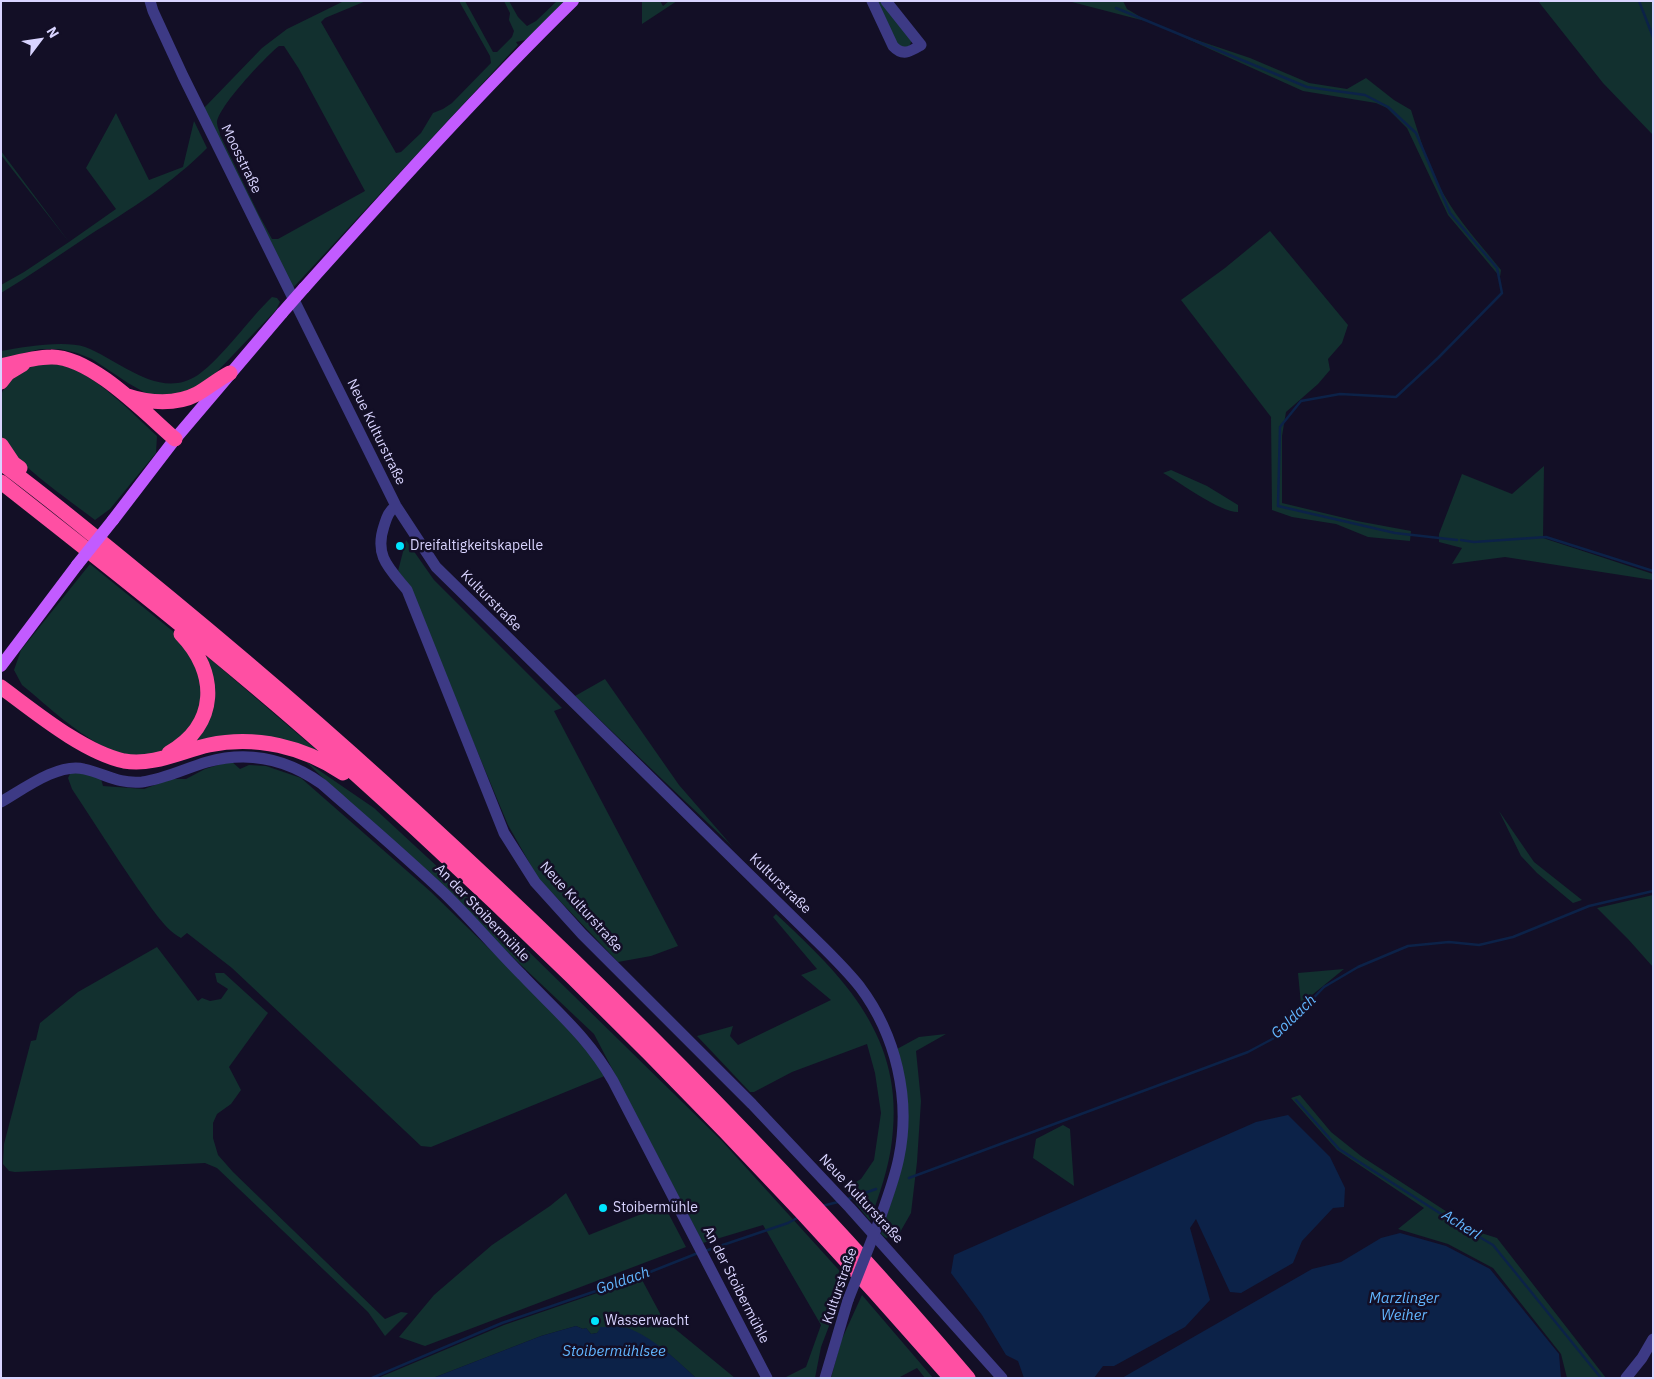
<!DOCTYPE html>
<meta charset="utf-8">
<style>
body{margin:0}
#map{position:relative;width:1654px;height:1379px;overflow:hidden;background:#130f26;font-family:"IBM Plex Sans",sans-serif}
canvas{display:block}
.frame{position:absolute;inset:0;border:2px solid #d9d4ff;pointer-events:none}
.north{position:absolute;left:15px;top:15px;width:50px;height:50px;-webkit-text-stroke:4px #130f26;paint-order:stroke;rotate:59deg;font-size:14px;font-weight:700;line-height:20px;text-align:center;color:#d9d4ff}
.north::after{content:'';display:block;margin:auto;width:18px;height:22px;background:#d9d4ff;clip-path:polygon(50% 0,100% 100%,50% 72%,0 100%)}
</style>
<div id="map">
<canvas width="1654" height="1379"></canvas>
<div class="frame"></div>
<div class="north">N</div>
</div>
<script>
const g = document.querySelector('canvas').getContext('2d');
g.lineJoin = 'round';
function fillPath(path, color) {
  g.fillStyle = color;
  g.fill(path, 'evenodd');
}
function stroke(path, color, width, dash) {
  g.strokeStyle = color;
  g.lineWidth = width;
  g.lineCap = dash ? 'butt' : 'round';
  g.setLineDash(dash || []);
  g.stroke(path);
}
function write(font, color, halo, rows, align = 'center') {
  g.font = font + ' "IBM Plex Sans",sans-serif';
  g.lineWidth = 5;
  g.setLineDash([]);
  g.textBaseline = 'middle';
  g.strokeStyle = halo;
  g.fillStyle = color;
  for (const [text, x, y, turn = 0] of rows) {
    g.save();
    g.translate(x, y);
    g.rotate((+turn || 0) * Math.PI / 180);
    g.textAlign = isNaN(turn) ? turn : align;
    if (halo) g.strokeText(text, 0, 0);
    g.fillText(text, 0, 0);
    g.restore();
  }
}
fillPath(new Path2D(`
 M 344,1 L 366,1 L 325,18 L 321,22 L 396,153 L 401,152 L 421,133 L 433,113 L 443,109 L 452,103 L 491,63 L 490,56 L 459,1 L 465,1 L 493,52 L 497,52 L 512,37 L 514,31 L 509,20 L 510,13 L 504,1 L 509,1 L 518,17 L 527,26 L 536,21 L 557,1 L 567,1 L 530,39 L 516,42 L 518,45 L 291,290 L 204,108 L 262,48 L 287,29 ZM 279,46 L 284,46 L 299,69 L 365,191 L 278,239 L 272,239 L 259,215 L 220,135 C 220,131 217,127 217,123 C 217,108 266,56 279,46 Z
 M 642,1 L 660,1 L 663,6 L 669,1 L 677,1 L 642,24 Z
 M 874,1 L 883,1 L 912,40 L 909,47 L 899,47 Z
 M 1068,1 L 1123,1 L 1127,9 L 1149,22 Z
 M 1538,1 L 1653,1 L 1653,135 L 1603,83 Z
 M 1170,31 L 1250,58 L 1309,83 L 1347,89 L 1366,78 L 1394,100 L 1411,110 C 1420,139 1429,167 1443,193 C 1458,221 1482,246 1501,270 L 1500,277 L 1448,215 L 1407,128 L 1387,108 L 1376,103 L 1303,91 Z
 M 116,113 L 149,180 L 183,167 L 194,121 L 207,148 C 173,183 129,210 88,236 C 59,255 31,275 1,293 L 1,285 L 24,272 L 69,242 L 1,155 L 1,151 L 69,242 L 116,209 L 86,168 Z
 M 1270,231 L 1348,325 L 1342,343 L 1328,359 L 1330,370 L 1318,384 L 1286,412 L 1282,436 L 1282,503 L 1357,521 L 1411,531 L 1410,541 L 1368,537 L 1336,524 L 1292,517 L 1272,510 L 1271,417 L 1181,300 L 1225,268 Z
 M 272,297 L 277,298 L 280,302 L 276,310 L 212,377 L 199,387 L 171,395 L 149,395 L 128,383 L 92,359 L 77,353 L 60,349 L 40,349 L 1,359 L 1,351 C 23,347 64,340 85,347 C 120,360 159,401 198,375 C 224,356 248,320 272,297 Z
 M 46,363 C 52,364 59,364 65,366 C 96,375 133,414 157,436 L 156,453 L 110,509 L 95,520 C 74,503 7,459 1,434 C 0,423 1,406 1,395 C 9,376 26,366 46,363 Z
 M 1544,466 L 1543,538 L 1653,574 L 1653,580 L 1505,557 L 1452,564 L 1462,548 L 1439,542 L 1439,534 L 1462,474 L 1512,494 Z
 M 1171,470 L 1207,486 L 1238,505 L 1238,512 C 1219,512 1181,483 1163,473 Z
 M 406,540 L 434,580 L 562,708 L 554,711 L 678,946 L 651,956 L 618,962 L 538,878 L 508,825 L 406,581 L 398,571 Z
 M 90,564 L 180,637 L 205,681 L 195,727 C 186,734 176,745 165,751 C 117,776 56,712 22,685 L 14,670 L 21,650 Z
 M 208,657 L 320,753 L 299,746 L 180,752 L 197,738 L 206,658 Z
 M 605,679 L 679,785 L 732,846 L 575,696 Z
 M 304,760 L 374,808 L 522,945 L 722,1141 L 847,1279 L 821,1347 L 815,1378 L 784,1378 L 806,1367 L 821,1325 L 763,1225 L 703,1243 L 594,1034 Z
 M 231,761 L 240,769 L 249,765 L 266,766 L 301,778 L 431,892 L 581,1038 L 607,1075 L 431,1147 L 421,1146 L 232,968 L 187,933 L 181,938 C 163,928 150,905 138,889 C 115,856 94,822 72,789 L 68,778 L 71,772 L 78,771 L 101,779 L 103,786 L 144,789 L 171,779 L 186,779 L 205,769 Z
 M 1499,811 L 1534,862 L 1582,900 L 1573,903 L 1537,873 L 1521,856 Z
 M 1653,895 L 1653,967 L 1628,939 L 1597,908 Z
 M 776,914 C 845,978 905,1038 892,1140 C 889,1168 879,1195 870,1221 L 844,1189 L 861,1179 L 874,1160 L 881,1113 L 875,1073 L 867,1044 L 792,1072 L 754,1092 L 750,1092 L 697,1036 L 733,1026 L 730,1036 L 738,1045 L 831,1000 L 801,975 L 817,969 L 773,917 Z
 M 157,947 L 198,1001 L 202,998 L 210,1001 L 221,999 L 228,989 L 217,982 L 215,973 L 224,973 L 268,1013 L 229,1067 L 241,1090 L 231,1104 L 217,1114 L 213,1123 L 213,1138 L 218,1155 L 233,1172 L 385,1319 L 401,1312 L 408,1313 L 385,1336 L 368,1312 L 217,1168 L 205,1163 L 15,1172 L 9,1171 L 3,1164 L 4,1144 L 31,1041 L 36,1040 L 40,1023 L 78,992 Z
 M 1344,969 L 1301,1004 L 1298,973 Z
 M 946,1034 L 916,1051 L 921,1101 L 917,1162 L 911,1213 L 899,1234 L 886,1238 L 881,1234 L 901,1171 L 897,1049 L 919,1037 Z
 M 1300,1095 L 1331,1132 L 1361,1156 L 1478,1232 L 1497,1238 L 1606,1378 L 1567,1378 L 1561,1354 L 1493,1268 L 1448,1244 L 1398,1229 L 1424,1208 L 1337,1150 L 1291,1098 Z
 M 1063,1125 L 1070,1129 L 1074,1186 L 1033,1158 L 1036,1139 Z
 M 566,1193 L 589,1235 L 664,1205 L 686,1247 L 425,1346 L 399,1337 L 434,1295 L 492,1245 L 550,1206 Z
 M 641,1278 L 663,1319 L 735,1378 L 696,1378 L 666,1351 L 641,1335 L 600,1330 L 597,1333 L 591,1334 L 586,1328 L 583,1329 L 576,1326 L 541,1336 L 433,1378 L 378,1378 L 504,1325 Z
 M 862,1295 L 933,1378 L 925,1378 L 917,1368 L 898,1378 L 831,1378 L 841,1341 Z`), '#12302f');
fillPath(new Path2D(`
 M 1288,1115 L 1330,1157 L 1345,1188 L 1344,1207 L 1333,1208 L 1302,1241 L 1293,1263 L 1241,1293 L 1230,1292 L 1196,1219 L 1190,1228 L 1210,1300 L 1185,1327 L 1114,1366 L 1103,1366 L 1094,1378 L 1024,1378 L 1018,1361 L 1006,1355 L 982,1315 L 951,1273 L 954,1255 L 1256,1122 Z
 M 1400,1233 L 1446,1246 L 1490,1269 L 1559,1354 L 1561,1378 L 1122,1378 L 1312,1269 L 1341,1262 L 1381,1238 Z
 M 576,1326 L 583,1329 L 586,1328 L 591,1334 L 597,1333 L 599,1330 L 600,1327 C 609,1327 618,1326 627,1328 C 650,1335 678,1361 696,1378 L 433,1378 L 541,1336 Z`), '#0c2248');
stroke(new Path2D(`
 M 1639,1 L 1653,37
 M 1116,8 L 1307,87 L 1365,95 L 1388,107 L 1416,133 L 1450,213 L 1497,268 L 1502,293 L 1438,358 L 1396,397 L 1340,394 L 1301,401 L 1280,427 L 1278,506 L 1395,533 L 1457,540
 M 1461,540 L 1474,542 L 1546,537 L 1653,571
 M 1296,1100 L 1339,1149 L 1449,1219 L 1493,1245 L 1601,1378
 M 909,1178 L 1248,1052 L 1276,1037 L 1324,987 L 1358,967 L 1408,946 L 1449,942 L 1479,945 L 1513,937 L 1589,906 L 1653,891
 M 848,1199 L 876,1189
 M 822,1206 L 838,1202
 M 705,1251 L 788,1223 L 799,1217
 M 372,1378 L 502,1323 L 640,1276 L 698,1253`), '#0c2248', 2.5);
stroke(new Path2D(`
 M 150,1 L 153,11 L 183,76 L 396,506 L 436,567 L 824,948 C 837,961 849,973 860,987 C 896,1035 911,1099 899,1157 C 895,1178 887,1198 880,1219
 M 872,1 L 893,46 C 903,57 911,51 921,45 L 886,1
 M 396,506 C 388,512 387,517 384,526 C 374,556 389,568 407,590 L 504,833 L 535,882 L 582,934 L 752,1104 L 850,1208 L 1002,1378
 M 1,802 C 22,790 59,762 84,769 C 106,774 117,784 142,782 C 165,779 186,768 207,762 C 250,750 287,759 322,784 C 363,820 404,855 444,893 C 471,919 495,948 522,975 C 556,1011 588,1037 613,1081 L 767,1378
 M 825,1378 L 848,1300
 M 1626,1378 L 1642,1358 L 1653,1339`), '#3d3a85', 11);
stroke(new Path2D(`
 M 304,288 C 392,190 479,93 573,1
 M 113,520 L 175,439 L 282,313
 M 1,666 L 77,565`), '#c25bff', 12);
stroke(new Path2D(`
 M 1,366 C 17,362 35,357 51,357 C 91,356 146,414 175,439
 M 1,382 L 8,373 L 23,364
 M 128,396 C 149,403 176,405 197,394 C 208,388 218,379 230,373
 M 1,445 L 13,463 L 20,468
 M 1,463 C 46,496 89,532 132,567 C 229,646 324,727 416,812 C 610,990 797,1177 968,1378
 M 1,482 C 113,570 225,658 332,753 C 551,948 758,1157 951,1378
 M 1,687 C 35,712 83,752 124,761 C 154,766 181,751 209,745 C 256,735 304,747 343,773
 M 169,753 C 218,725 219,673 181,634`), '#ff4fa3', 15);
stroke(new Path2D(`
 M 848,1300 L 880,1219`), '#3d3a85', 11);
stroke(new Path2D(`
 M 282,313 L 304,288
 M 77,565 L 113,520`), '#c25bff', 12);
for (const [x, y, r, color] of [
 [400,546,5,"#00e5ff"],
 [603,1208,5,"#00e5ff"],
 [595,1321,5,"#00e5ff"]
]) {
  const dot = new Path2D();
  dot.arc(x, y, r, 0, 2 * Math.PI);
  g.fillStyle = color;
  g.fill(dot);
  stroke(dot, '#130f26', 2);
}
write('14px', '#d9d4ff', '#130f26', [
 ["Moosstraße",241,159,64],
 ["Neue Kulturstraße",376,432,64],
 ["Kulturstraße",491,601,45],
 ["Kulturstraße",780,884,44],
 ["Neue Kulturstraße",581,907,48],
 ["An der Stoibermühle",482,913,46],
 ["Neue Kulturstraße",861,1199,47],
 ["An der Stoibermühle",736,1285,63],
 ["Kulturstraße",840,1286,-71]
]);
write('14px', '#d9d4ff', '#130f26', [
 ["Dreifaltigkeitskapelle",410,546],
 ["Stoibermühle",613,1208],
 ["Wasserwacht",605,1321]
], 'left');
write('italic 15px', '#62b6ff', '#130f26', [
 ["Goldach",1294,1017,-44],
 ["Acherl",1461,1225,32],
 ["Goldach",623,1281,-19],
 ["Marzlinger",1404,1299],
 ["Weiher",1404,1316],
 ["Stoibermühlsee",614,1352]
]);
</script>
